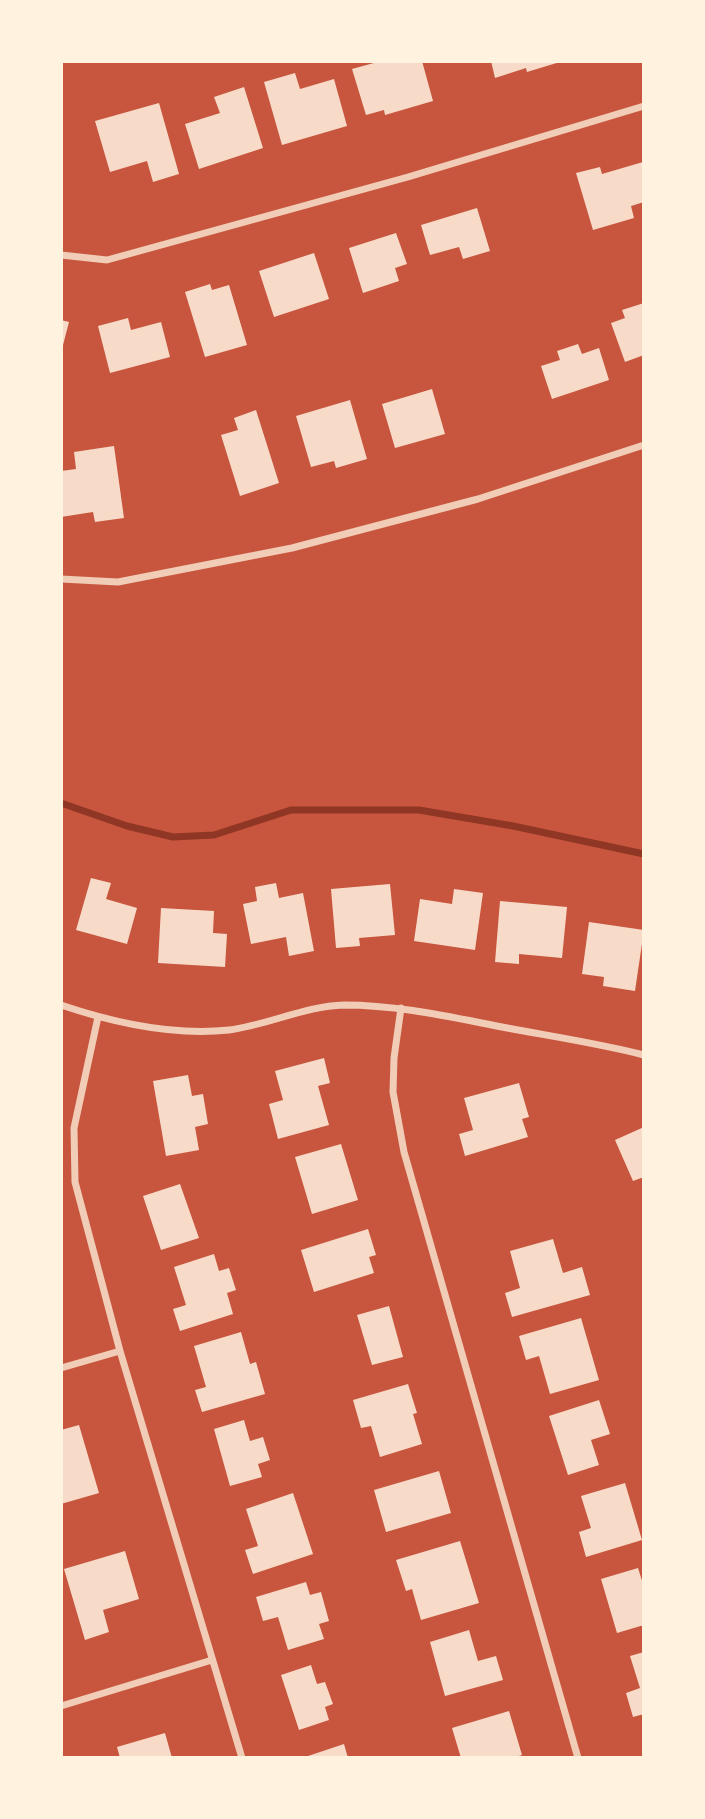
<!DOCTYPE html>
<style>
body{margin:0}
#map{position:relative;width:705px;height:1819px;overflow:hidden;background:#c8553d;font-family:Roboto,sans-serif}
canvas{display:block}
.frame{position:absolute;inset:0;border:63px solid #fff3e0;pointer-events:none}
</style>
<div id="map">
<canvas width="705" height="1819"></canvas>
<div class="frame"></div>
</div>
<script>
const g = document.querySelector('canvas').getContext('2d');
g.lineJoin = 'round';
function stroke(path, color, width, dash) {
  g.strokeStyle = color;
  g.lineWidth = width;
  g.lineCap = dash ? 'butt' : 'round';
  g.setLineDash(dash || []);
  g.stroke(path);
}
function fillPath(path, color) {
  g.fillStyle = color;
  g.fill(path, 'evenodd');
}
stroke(new Path2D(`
 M 61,803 L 127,826 L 173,837 L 214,835 L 291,810 L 419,810 L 513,826 L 644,854`), '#8f3625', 7);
fillPath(new Path2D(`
 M 381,61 L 422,61 L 433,101 L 385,115 L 384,110 L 366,115 L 352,69 Z
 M 491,61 L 560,61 L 560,62 L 527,72 L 526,68 L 495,78 Z
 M 295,73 L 300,89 L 334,79 L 347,126 L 282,145 L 264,82 Z
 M 244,87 L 263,148 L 199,169 L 185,124 L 220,113 L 214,97 Z
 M 159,103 L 179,174 L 153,182 L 147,161 L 110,172 L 95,121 Z
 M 643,162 L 644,202 L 631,206 L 634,218 L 593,230 L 576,173 L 600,167 L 602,174 Z
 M 477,208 L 490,251 L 463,259 L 459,247 L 430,255 L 421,225 Z
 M 396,233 L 407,264 L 395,268 L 399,281 L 363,293 L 349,248 Z
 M 314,253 L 329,299 L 274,317 L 259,271 Z
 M 210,284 L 212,290 L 229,285 L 247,345 L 205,357 L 185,292 Z
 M 644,303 L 644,355 L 625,362 L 611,323 L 625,318 L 622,310 Z
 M 128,318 L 131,330 L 161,322 L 170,357 L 110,373 L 98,326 Z
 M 61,320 L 69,322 L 62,349 L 61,349 Z
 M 578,344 L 582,354 L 599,348 L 609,380 L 552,399 L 541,366 L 560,360 L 557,351 Z
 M 432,389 L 445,434 L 395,448 L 382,404 Z
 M 350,400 L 367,459 L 336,468 L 334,461 L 311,467 L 296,416 Z
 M 256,410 L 279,483 L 240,496 L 221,435 L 238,430 L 234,418 Z
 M 114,446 L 124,518 L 95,522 L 93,512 L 61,517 L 61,471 L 76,469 L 74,452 Z
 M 91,878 L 111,883 L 106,899 L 137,908 L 127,944 L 76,930 Z
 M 276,883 L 279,898 L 303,893 L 314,951 L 289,956 L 286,937 L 251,944 L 243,904 L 257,901 L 255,887 Z
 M 390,884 L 395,935 L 359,938 L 360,946 L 336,948 L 331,889 Z
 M 454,889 L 483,893 L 475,950 L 414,941 L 420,899 L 452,904 Z
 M 500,901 L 567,907 L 562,958 L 519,954 L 519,964 L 495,962 Z
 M 161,908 L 214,911 L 213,933 L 227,934 L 225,967 L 158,963 Z
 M 589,922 L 644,930 L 635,991 L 603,986 L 604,977 L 582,974 Z
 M 324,1058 L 330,1083 L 318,1086 L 329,1125 L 278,1139 L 269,1104 L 283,1100 L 275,1071 Z
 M 188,1075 L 192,1096 L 203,1094 L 208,1124 L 195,1127 L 199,1150 L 166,1156 L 153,1081 Z
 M 519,1083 L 529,1117 L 522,1119 L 528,1137 L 465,1156 L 459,1134 L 473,1130 L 464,1098 Z
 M 644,1127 L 644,1177 L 633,1181 L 615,1140 Z
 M 341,1144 L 358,1200 L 312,1214 L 295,1157 Z
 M 180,1184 L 199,1238 L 161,1250 L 143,1196 Z
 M 368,1229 L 376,1255 L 369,1257 L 374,1273 L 314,1292 L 301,1250 Z
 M 553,1239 L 563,1273 L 582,1267 L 590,1295 L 512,1317 L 505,1293 L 520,1288 L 510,1251 Z
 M 214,1254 L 219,1271 L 229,1268 L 236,1290 L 227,1293 L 233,1314 L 180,1331 L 173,1309 L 186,1305 L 174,1267 Z
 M 389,1306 L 403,1357 L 372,1365 L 357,1315 Z
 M 581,1318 L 599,1380 L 550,1394 L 539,1356 L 526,1360 L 519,1336 Z
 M 241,1332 L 250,1364 L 256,1362 L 265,1394 L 202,1412 L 195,1390 L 206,1387 L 194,1346 Z
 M 408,1384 L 417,1413 L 413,1414 L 422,1444 L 380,1457 L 371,1426 L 361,1428 L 353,1400 Z
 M 599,1400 L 610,1434 L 591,1440 L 599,1465 L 568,1475 L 549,1416 Z
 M 244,1420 L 250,1441 L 263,1437 L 270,1460 L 258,1464 L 262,1477 L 230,1486 L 214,1429 Z
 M 79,1425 L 99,1493 L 61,1504 L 61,1430 Z
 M 439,1471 L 451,1513 L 386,1532 L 374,1490 Z
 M 625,1483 L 642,1540 L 586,1557 L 579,1532 L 591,1528 L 581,1496 Z
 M 293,1493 L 313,1554 L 253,1574 L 245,1550 L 258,1546 L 246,1509 Z
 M 460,1541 L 479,1603 L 421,1620 L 412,1589 L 406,1591 L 396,1560 Z
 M 125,1551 L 139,1599 L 103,1610 L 109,1632 L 85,1640 L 64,1569 Z
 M 638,1568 L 644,1587 L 644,1625 L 617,1633 L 601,1579 Z
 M 306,1582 L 310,1595 L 321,1592 L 329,1621 L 319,1624 L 324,1639 L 288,1650 L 278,1617 L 263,1621 L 256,1597 Z
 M 469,1630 L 478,1661 L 496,1656 L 503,1680 L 445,1696 L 430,1642 Z
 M 644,1652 L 644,1714 L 633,1717 L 626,1693 L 640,1688 L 630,1656 Z
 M 311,1665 L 317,1684 L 325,1682 L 333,1704 L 325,1707 L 329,1720 L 299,1730 L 281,1675 Z
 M 509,1711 L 522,1755 L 512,1758 L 461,1758 L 452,1728 Z
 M 165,1733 L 172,1758 L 120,1758 L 117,1747 Z
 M 344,1744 L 348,1758 L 305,1758 L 305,1757 Z`), '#f7dbc8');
stroke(new Path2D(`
 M 61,255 L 107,260 L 408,177 L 644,106
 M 61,579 L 118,582 L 292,548 L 478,499 L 644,445
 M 61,1005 C 114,1023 173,1036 229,1030 C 268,1025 305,1006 344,1005 C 398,1005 450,1017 502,1027 C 549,1036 597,1043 644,1055
 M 401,1008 L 394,1058 L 393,1092 L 404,1152 L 578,1758
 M 98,1017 L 74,1128 L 75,1182 L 120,1351 L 242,1758
 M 61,1368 L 120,1351
 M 61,1706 L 212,1660`), '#f1ccb7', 7);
</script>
